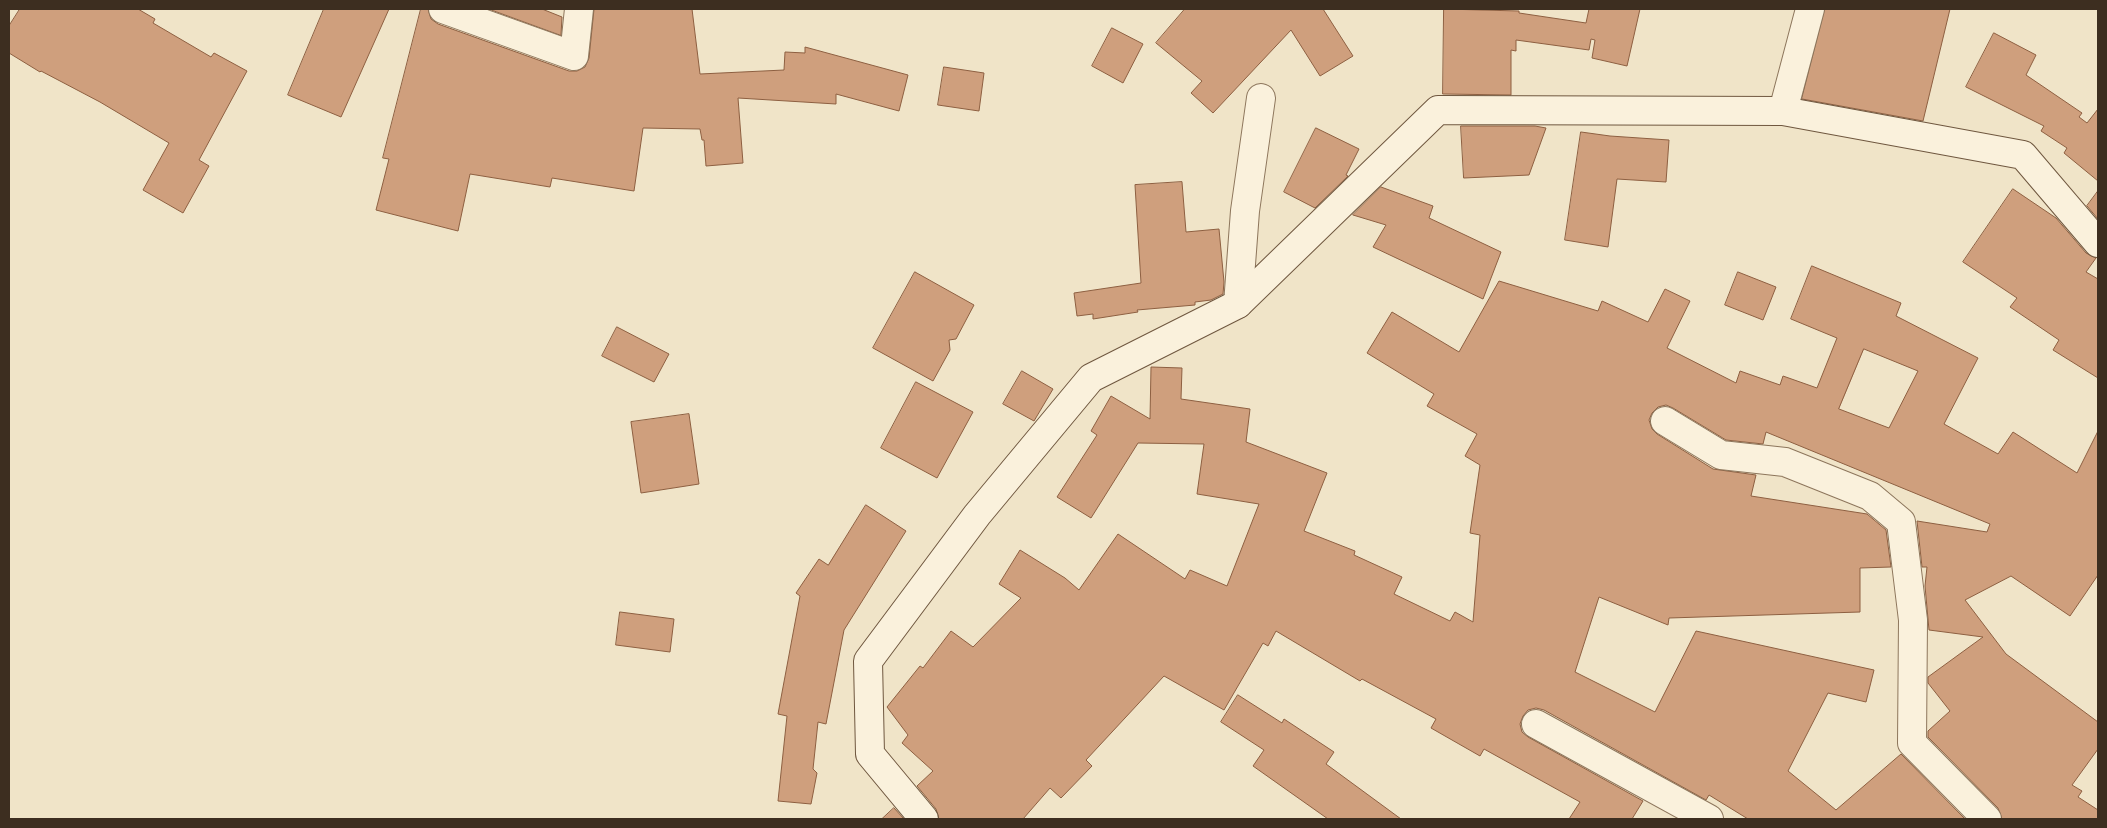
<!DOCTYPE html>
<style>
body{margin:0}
#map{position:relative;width:2107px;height:828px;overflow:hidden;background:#f0e4c8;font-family:"Noto Serif",serif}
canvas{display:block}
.frame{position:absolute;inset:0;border:10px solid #3d2e20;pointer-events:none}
</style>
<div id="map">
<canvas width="2107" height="828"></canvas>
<div class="frame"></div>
</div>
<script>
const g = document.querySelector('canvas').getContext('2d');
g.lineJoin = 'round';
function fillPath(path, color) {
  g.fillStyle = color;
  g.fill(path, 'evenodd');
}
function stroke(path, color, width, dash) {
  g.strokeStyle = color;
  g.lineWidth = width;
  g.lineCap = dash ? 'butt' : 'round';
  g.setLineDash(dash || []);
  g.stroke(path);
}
const building = new Path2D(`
 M 20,9 L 138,9 L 155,19 L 153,23 L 211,57 L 214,53 L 247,71 L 199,160 L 209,166 L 183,213 L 143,190 L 169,143 L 100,102 L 41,71 L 40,72 L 9,53 L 9,26 Z
 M 324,9 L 389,9 L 341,117 L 288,95 Z
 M 421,9 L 428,9 L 431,19 L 438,24 L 569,71 L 577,71 L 585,67 L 589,58 L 594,9 L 692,9 L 700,74 L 784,70 L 785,52 L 805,53 L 805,47 L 908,75 L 899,111 L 836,94 L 836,104 L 738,98 L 743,163 L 706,166 L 704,140 L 702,140 L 700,129 L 643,128 L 634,191 L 552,178 L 550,187 L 470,174 L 458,231 L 376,210 L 389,159 L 383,158 Z
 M 489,9 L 542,9 L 562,17 L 561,35 Z
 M 1185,9 L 1323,9 L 1353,56 L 1320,76 L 1291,30 L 1213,113 L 1191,93 L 1202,81 L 1156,43 Z
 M 1444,9 L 1519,11 L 1519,13 L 1586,23 L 1589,9 L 1640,9 L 1627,66 L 1592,58 L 1595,40 L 1591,39 L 1589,50 L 1516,40 L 1516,51 L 1511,50 L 1511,95 L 1443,94 Z
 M 1825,9 L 1950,9 L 1923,121 L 1802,99 Z
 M 1112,28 L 1143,44 L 1123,83 L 1092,66 Z
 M 1994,33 L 2036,55 L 2026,75 L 2082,113 L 2079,117 L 2087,123 L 2098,109 L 2098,181 L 2064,153 L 2067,148 L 2041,131 L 2044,126 L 1966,87 Z
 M 944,67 L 984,73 L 979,111 L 938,105 Z
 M 1461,126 L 1535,126 L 1546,128 L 1529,175 L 1464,178 Z
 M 1316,128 L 1359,149 L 1346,175 L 1348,176 L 1315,208 L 1284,192 Z
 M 1581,132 L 1610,136 L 1669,140 L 1666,182 L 1617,179 L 1608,247 L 1565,240 Z
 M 1182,182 L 1186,232 L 1219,229 L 1224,282 L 1223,294 L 1211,300 L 1195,302 L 1195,305 L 1137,310 L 1138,312 L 1093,319 L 1093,314 L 1077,316 L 1074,293 L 1141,283 L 1135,185 Z
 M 1381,187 L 1433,206 L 1429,218 L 1501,252 L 1483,299 L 1373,247 L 1386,225 L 1353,215 Z
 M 2013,189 L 2056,218 L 2086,253 L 2096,258 L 2086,272 L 2098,279 L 2098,378 L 2053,350 L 2059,340 L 2010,307 L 2017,298 L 1963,262 Z
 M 2098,191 L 2098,219 L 2087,206 Z
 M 1812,266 L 1901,303 L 1896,316 L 1978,358 L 1944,424 L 1998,454 L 2013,432 L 2077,473 L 2098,431 L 2098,575 L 2070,616 L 2011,576 L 1965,600 L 2006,654 L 2098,722 L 2098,749 L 2072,785 L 2082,791 L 2078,797 L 2098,810 L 2098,819 L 2002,819 L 1998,808 L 1928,737 L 1928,731 L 1950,711 L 1928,683 L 1928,677 L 1983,637 L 1929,630 L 1925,586 L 1927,567 L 1922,567 L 1917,521 L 1987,532 L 1990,524 L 1766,432 L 1763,444 L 1726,440 L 1673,408 L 1666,405 L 1658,407 L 1652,413 L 1649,420 L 1652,429 L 1657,434 L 1713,469 L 1756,475 L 1751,496 L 1867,514 L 1886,530 L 1891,567 L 1860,568 L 1860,612 L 1669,618 L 1668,625 L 1599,597 L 1575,672 L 1655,712 L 1696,631 L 1874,670 L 1866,702 L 1828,693 L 1788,771 L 1836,810 L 1901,754 L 1965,819 L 1748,819 L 1709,795 L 1706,800 L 1544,710 L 1536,708 L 1528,710 L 1523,716 L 1520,724 L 1522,732 L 1528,737 L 1643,801 L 1632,819 L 1569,819 L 1580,802 L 1484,749 L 1480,756 L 1431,728 L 1436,719 L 1362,679 L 1360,681 L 1276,631 L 1268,646 L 1263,643 L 1224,710 L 1164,676 L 1086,760 L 1092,766 L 1061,798 L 1050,788 L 1023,819 L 939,819 L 936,809 L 917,786 L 933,771 L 902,743 L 908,735 L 887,707 L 920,666 L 923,668 L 951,631 L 973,647 L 1021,598 L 999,584 L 1020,550 L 1065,578 L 1079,590 L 1118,534 L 1185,579 L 1190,570 L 1227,586 L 1259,504 L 1197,494 L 1204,444 L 1138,443 L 1091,518 L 1057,497 L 1097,435 L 1091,431 L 1111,396 L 1150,419 L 1151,367 L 1182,368 L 1181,399 L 1250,409 L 1246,442 L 1327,473 L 1304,531 L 1355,551 L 1354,555 L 1402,577 L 1394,594 L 1450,621 L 1455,612 L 1473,622 L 1480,535 L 1470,533 L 1480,465 L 1465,456 L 1477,434 L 1427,406 L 1434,394 L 1367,353 L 1392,312 L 1459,352 L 1499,281 L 1598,311 L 1602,301 L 1648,322 L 1665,289 L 1690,301 L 1667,348 L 1736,383 L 1740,371 L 1780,385 L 1783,376 L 1817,388 L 1837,338 L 1791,319 ZM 1864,349 L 1918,371 L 1889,428 L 1839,409 Z
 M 915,272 L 974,305 L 956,339 L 949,340 L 950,350 L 933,381 L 873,348 Z
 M 1738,272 L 1776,287 L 1763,320 L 1725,305 Z
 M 617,327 L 669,354 L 654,382 L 602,356 Z
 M 1022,371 L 1053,389 L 1034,421 L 1003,404 Z
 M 916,382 L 973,412 L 937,478 L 881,448 Z
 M 689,414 L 699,484 L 641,493 L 631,422 Z
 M 866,505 L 906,531 L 844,630 L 826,724 L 818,722 L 813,769 L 817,773 L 811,804 L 778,801 L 787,716 L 778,714 L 800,596 L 796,593 L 819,559 L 828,565 Z
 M 620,612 L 674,619 L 670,652 L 616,645 Z
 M 1238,695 L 1282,723 L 1284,719 L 1334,752 L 1326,764 L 1401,819 L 1328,819 L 1253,766 L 1264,750 L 1221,722 Z
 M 894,808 L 904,819 L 882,819 Z`);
fillPath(building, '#cf9f7d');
stroke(building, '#8d5f41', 1);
const street = new Path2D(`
 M 443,9 L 574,56 L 579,9
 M 1783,111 L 1810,9
 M 1238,304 L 1245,211 L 1261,98
 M 1665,421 L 1721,455 L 1785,462 L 1870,496 L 1901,522 L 1913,620 L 1912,743 L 1987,819
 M 1536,724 L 1709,819`);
const secondary = new Path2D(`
 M 924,819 L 870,754 L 868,661 L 977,515 L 1091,378 L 1238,304 L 1438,110 L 1783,111 L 2023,155 L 2098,243`);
stroke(street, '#8d765c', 30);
stroke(secondary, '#6f573f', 30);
stroke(street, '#faf1dc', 28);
stroke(secondary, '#faf1dc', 28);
</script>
